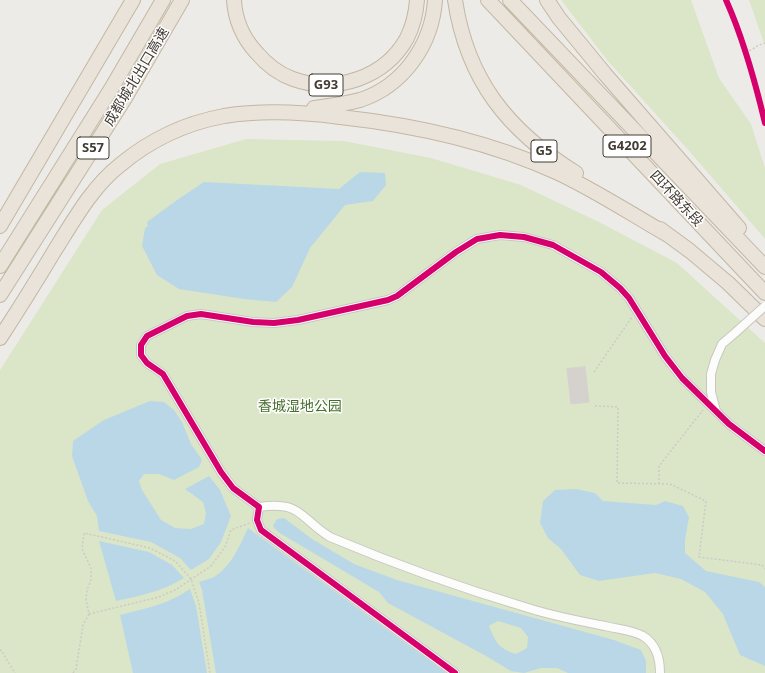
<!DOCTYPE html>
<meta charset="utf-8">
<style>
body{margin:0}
canvas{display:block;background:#edebe7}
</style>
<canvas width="765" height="673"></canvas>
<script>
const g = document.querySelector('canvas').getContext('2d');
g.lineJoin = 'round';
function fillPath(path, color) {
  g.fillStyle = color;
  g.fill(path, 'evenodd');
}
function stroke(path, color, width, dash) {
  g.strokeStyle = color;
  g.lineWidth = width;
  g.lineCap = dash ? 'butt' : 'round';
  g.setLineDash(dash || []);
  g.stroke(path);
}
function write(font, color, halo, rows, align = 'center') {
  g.font = font + ' "Noto Sans","Noto Sans SC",sans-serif';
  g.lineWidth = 3;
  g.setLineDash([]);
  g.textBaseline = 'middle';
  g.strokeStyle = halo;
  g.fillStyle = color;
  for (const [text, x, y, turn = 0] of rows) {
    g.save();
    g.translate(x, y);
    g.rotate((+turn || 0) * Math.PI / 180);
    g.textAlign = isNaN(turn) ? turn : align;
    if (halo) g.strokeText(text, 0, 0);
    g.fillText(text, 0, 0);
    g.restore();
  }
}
fillPath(new Path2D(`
 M 561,0 L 691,0 L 719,78 L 751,124 L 765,168 L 765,239 L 690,152 L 607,60 Z
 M 749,0 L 765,0 L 765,46 Z
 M 246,139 L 344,141 L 431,158 L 521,185 L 599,222 L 677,263 L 765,343 L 765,673 L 0,673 L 0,370 L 102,210 L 160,164 Z`), '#dbe6c8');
fillPath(new Path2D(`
 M 360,172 L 385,173 L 386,185 L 373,201 L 345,205 L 310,248 L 292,287 L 276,302 L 244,299 L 179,289 L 157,275 L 142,246 L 145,228 L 148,226 L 147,222 L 180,198 L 204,182 L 339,189 Z
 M 150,401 L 164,402 L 174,410 L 182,422 L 191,444 L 202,460 L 199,467 L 174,480 L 159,474 L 144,474 L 139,481 L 142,490 L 161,520 L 175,528 L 191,529 L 204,524 L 206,513 L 203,502 L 185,489 L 209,476 L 220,490 L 231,516 L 221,542 L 209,559 L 191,570 L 180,558 L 151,542 L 99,531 L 97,516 L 88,501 L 72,456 L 73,441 L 104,420 Z
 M 576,489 L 595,493 L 603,501 L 656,505 L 665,501 L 683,506 L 689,517 L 685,540 L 685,553 L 706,571 L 759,582 L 765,587 L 765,666 L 740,655 L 723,614 L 705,592 L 681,579 L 655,573 L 599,581 L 580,575 L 561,549 L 548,538 L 540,523 L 543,501 L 555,490 Z
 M 284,518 L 312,539 L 354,564 L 397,580 L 614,640 L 641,650 L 646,661 L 646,673 L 568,673 L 557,668 L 541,668 L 524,673 L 511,671 L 486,656 L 388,603 L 379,592 L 278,532 L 273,526 L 277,519 ZM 498,621 L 521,628 L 528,637 L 527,648 L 516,654 C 498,648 496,643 489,626 Z
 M 248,528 L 446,673 L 216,673 L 202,590 L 199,582 C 204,580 210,579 214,577 C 231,567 240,545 248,528 Z
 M 99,541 L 149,552 L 172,565 L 184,578 C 163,591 140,596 116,601 Z
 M 190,589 L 196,606 L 207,673 L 133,673 L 120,615 C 147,608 166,605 190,589 Z`), '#bad7e8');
const building = new Path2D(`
 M 585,367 L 589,402 L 571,404 L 567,369 Z`);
fillPath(building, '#d5d2ce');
stroke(building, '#d5d2cd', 1);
const minor = new Path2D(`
 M 716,411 L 711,392 L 711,374 L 715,360 L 722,344 L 736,332
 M 259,507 C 303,501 299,518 330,537 C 394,564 461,588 528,608 C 553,616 579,621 605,626 C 617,629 632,630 643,636 C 656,644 660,659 660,673
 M 455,673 L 261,530 L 257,520 L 259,507 L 233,488 L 221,472 L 163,374 L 147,363 L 141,355 L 141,345 L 147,336 L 187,316 L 201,314 L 253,322 L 274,323 L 298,320 L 388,300 L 397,296 L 456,252 L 477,239 L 500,235 L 524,237 L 553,245 L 601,272 L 620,288 L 629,298 L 665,356 L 682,378 L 729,424 L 765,451`);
const motorway = new Path2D(`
 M 234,0 C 235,19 243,38 256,52 C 266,64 279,74 293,79 C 335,94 385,78 407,38 C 413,26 416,13 417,0
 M 455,0 C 467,80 508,131 576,173
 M 488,0 L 765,293
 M 510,0 L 765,267
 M 547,0 L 559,18 L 605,74 L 739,228
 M 314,108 C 329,106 345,104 360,100 C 403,86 432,45 435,0
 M 0,226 L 133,0
 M 660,229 L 690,251 L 728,283 L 765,319
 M 0,266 L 111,89 L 163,0
 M 0,295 L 125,98 L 182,0
 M 0,338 C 19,309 37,280 55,250 C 74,220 92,187 120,165 C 150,140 186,123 224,116 C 262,110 302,112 340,117 C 414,125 488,141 556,172 C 595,190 631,214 668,235`);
stroke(minor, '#c9c7c3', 10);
stroke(motorway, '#c3b7a4', 16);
stroke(new Path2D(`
 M 746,53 L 759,45 L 765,43
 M 594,372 L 632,317
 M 595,406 L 618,407 L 617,483 L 670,484 L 706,501 L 699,557 L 762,565 L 765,569
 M 659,484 L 659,466 L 703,410
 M 89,614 L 159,597 L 175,590 L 211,566 L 225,547 L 231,530 L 250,523
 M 0,651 L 1,650 L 15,673
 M 73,673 L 76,669 L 83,625 L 89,614 L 86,600 L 87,590 L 91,580 L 91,568 L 82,549 L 84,533 L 150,548 L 175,561 L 191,579 L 199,603 L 210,673`), '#cccac6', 1.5, [2, 2]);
stroke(minor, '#fcfcfb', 8);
stroke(motorway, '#e9e3d9', 14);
const minorBridge = new Path2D(`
 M 736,332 L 765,306`);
stroke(minorBridge, '#c9c7c3', 10, []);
stroke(minorBridge, '#fcfcfb', 8);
stroke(new Path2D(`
 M 726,0 C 744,40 755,81 765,123
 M 455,673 L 261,530 L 257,520 L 259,507 L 233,488 L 221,472 L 163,374 L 147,363 L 141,355 L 141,345 L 147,336 L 187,316 L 201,314 L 253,322 L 274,323 L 298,320 L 388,300 L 397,296 L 456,252 L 477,239 L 500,235 L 524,237 L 553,245 L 601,272 L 620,288 L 629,298 L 665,356 L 682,378 L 729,424 L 765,451`), '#d6006c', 6);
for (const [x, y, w] of [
 [326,85,34],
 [627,146,48],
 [93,148,32],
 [544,151,26]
]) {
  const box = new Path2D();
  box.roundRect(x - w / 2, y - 11, w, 22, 3);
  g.fillStyle = '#fff';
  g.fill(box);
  stroke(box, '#423c34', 1);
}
write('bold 13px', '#423c34', null, [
 ["G93",326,85],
 ["G4202",627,146],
 ["S57",93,148],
 ["G5",544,151]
]);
write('14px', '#423c34', '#fff', [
 ["成都城北出口高速",137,77,-59],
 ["四环路东段",676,199,47]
]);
write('14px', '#476e2d', '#fff', [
 ["香城湿地公园",300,407]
]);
</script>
